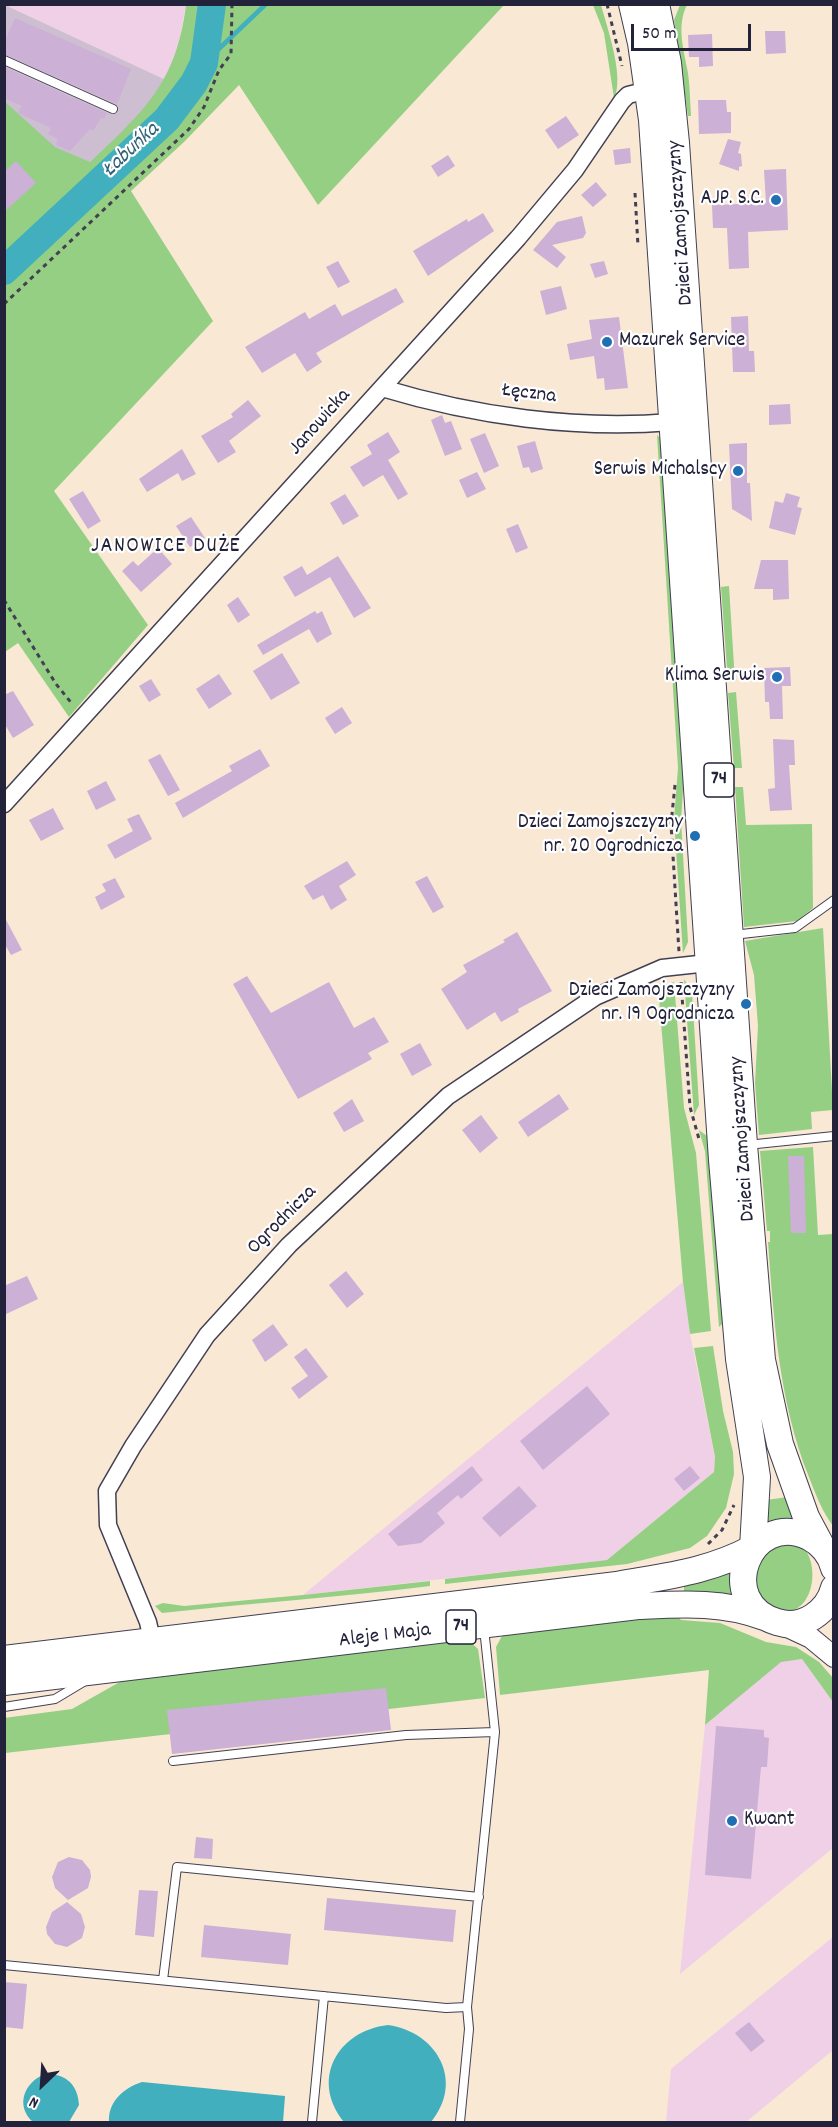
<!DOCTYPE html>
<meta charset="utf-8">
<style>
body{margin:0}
#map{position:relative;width:838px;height:2127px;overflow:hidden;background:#f8e8d4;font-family:Dekko,sans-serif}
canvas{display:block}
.frame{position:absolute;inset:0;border:6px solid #22223b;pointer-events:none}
.north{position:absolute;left:12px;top:2055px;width:60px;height:60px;-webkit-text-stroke:4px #fff;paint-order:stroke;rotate:205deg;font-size:16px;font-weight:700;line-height:24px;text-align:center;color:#22223b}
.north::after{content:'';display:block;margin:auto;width:21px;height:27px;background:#22223b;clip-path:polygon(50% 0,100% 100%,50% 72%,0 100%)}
.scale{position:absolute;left:631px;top:24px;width:120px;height:27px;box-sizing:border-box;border:3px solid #22223b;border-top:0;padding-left:8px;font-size:18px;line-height:21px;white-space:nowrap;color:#22223b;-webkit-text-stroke:4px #fff;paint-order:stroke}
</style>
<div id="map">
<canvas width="838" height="2127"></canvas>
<div class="frame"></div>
<div class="north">N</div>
<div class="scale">50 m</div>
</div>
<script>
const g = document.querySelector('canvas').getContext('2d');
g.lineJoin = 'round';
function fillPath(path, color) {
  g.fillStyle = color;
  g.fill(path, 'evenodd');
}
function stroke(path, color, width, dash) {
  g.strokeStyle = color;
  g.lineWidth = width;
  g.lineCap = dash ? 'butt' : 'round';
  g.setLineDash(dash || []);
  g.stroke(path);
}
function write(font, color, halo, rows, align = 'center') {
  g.font = font + ' Dekko,sans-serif';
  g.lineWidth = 4.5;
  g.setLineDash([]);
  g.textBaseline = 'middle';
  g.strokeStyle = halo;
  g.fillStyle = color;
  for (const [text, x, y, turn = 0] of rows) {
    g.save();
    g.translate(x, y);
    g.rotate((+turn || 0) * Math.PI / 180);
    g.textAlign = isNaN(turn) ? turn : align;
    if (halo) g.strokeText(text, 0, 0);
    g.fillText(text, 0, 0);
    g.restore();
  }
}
fillPath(new Path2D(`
 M 5,5 L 5,4 L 186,5 L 177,54 L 166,80 Z
 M 683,1282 L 690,1334 L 715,1458 L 714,1472 L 607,1560 L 303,1595 Z
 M 802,1659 L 833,1702 L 833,1848 L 680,1974 L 705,1725 L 781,1661 Z
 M 833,1937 L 833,2050 L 746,2122 L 666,2122 L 671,2069 Z`), '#efd0e6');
fillPath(new Path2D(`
 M 5,5 L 166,80 L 144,111 L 5,243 Z`), '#cdbed2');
fillPath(new Path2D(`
 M 186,5 L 504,5 L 318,205 L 239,85 L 185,141 L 131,191 L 213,321 L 54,491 L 148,625 L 69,717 L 18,643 L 5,652 L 4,101 L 55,147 L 90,162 C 145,110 176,83 186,5 Z
 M 593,5 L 601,5 C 607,27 625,78 614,98 L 604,33 Z
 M 680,5 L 687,5 C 676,26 684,51 688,73 C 690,87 690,102 691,116 L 688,116 L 674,20 Z
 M 657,435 L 662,440 L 685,761 L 681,820 L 688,942 L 683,953 L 674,819 L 678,768 Z
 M 729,586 L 735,682 L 728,682 L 721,587 Z
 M 736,692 L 742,768 L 734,768 L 728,693 Z
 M 735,787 L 743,787 L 746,825 L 812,824 L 813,908 L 797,921 L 744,927 Z
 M 823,928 L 833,1110 L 811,1112 L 812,1129 L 759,1135 L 755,1083 L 758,1026 L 754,975 L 745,941 Z
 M 684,979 L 692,992 L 699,1105 L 694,1115 Z
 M 674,982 L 684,1108 L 696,1153 L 711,1331 L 690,1334 L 683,1282 L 658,987 Z
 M 699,1130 L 707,1136 L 712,1150 L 724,1322 L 719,1327 L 705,1151 Z
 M 813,1147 L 818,1235 L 833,1234 L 833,1526 C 822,1511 816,1495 809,1477 C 779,1402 774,1322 768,1242 L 770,1242 L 770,1231 L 767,1231 L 760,1151 Z
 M 713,1346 L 723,1411 L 733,1452 L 734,1474 L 726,1508 L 707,1536 L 690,1548 L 627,1564 L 445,1584 L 445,1579 L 607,1560 L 714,1472 L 715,1457 L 694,1348 Z
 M 788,1497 L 797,1520 L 773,1528 L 763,1521 L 766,1500 Z
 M 785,1542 L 805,1549 C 823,1575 807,1625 773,1608 C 767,1605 762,1600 758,1597 L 754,1561 Z
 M 733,1563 L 738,1597 L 684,1595 L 684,1582 Z
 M 430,1581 L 430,1586 C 341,1597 252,1603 162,1613 L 155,1606 L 163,1603 L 184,1606 L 303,1595 Z
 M 676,1614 L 681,1620 L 720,1623 L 766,1642 L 796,1647 L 819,1662 L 833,1678 L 833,1702 L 802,1659 L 781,1662 L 705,1725 L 709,1670 L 500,1695 L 496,1647 L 503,1634 Z
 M 466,1638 L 478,1649 L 485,1698 L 5,1753 L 4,1718 L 72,1709 L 125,1679 Z`), '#94cf84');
fillPath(new Path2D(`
 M 388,2025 C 437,2032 465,2081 431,2122 L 344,2122 C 310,2080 337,2031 388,2025 Z
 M 45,2074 C 65,2073 78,2084 79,2105 L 69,2122 L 33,2122 C 15,2106 24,2082 45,2074 Z
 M 142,2082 L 285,2096 L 283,2122 L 109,2122 C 108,2101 124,2088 142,2082 Z`), '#41afbe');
stroke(new Path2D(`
 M 204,63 L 266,4`), '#41afbe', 4.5);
stroke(new Path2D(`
 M 4,271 L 167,119 L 194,83 L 204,63 L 212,4`), '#41afbe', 28);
fillPath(new Path2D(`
 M 15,18 L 131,69 L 117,104 L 4,54 L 4,43 Z
 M 765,31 L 785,31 L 786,53 L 766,54 Z
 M 712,34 L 713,66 L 699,67 L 699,57 L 689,57 L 688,35 Z
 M 4,67 L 107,113 L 104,119 L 101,118 L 93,131 L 90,129 L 70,151 L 56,145 L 58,139 L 48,134 L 51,128 L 18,113 L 22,106 L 4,98 Z
 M 698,100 L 726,100 L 727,112 L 731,112 L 731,133 L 699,134 Z
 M 566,116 L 579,135 L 558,149 L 545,130 Z
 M 728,139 L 741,142 L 738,153 L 741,154 L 742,166 L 739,167 L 739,171 L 719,164 Z
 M 630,148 L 631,163 L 615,165 L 613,150 Z
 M 448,155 L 455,166 L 438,177 L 431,166 Z
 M 16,161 L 36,183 L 4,212 L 4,172 Z
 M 786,169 L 788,230 L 748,232 L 749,268 L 729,269 L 727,228 L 713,228 L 712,205 L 766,203 L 764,170 Z
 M 596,182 L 607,195 L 593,207 L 581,195 Z
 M 483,213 L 494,231 L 428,276 L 413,251 L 467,219 L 468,222 Z
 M 582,216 L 586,233 L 583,238 L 552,245 L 566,257 L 557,268 L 533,250 L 557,222 Z
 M 338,261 L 350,282 L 338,288 L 326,267 Z
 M 604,261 L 608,274 L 595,278 L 590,264 Z
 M 561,286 L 567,309 L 546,315 L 540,291 Z
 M 396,288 L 404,302 L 316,353 L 322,362 L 307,372 L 295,353 L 262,373 L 245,347 L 305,312 L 309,319 L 335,304 L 342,316 Z
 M 748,316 L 749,351 L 754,351 L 755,372 L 733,372 L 731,317 Z
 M 619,317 L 628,388 L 605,390 L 604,378 L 597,379 L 594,356 L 570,360 L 567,344 L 592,339 L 589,320 Z
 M 248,400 L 261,416 L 229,441 L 236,452 L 218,463 L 201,436 L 233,417 L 231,414 Z
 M 790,404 L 791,424 L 769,425 L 769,405 Z
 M 442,415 L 445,423 L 451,421 L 462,449 L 445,456 L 431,420 Z
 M 388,432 L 400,452 L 388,460 L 408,494 L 398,500 L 383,475 L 363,487 L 350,467 L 372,454 L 367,445 Z
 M 485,433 L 499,466 L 484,473 L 470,439 Z
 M 535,441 L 543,469 L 531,473 L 529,467 L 523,468 L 517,446 Z
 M 747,443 L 747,483 L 750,483 L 752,521 L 732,509 L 729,444 Z
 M 182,449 L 196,474 L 182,481 L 178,473 L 147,492 L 139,479 Z
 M 477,472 L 486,489 L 467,498 L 459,480 Z
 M 83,491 L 101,521 L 88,529 L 69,499 Z
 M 786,493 L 800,497 L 797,507 L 802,508 L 795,535 L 769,528 L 775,501 L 783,503 Z
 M 345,494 L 359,516 L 343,525 L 330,503 Z
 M 191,517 L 205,538 L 190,547 L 176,526 Z
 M 518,524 L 528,548 L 516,553 L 506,529 Z
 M 158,548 L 172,564 L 141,592 L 122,571 L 133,561 L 138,566 Z
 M 338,556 L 371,608 L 354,618 L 330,577 L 295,597 L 283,577 L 302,566 L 307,575 Z
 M 761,560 L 788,560 L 789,599 L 773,600 L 773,589 L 754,589 Z
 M 238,597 L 250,615 L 238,623 L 227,605 Z
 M 315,611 L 317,614 L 322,611 L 332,634 L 317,643 L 309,629 L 263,655 L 257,645 Z
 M 282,653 L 300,683 L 271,700 L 253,671 Z
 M 790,667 L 791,686 L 782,686 L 783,719 L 770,719 L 769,702 L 765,702 L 764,668 Z
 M 219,674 L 232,694 L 209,709 L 196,689 Z
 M 151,679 L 161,695 L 149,702 L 139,686 Z
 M 13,691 L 34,725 L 13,738 L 4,723 L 4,695 Z
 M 342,707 L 352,723 L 335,734 L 325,718 Z
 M 773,739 L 794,740 L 795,765 L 789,765 L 792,810 L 770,811 L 768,789 L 775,788 Z
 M 260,749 L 270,766 L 183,818 L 175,803 L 232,771 L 229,766 Z
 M 160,754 L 180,790 L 168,796 L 148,760 Z
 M 106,781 L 116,800 L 96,810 L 87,791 Z
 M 53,808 L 64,829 L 41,841 L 29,820 Z
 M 139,814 L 152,839 L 115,859 L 107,845 L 133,831 L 127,819 Z
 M 347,861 L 356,875 L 339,886 L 347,900 L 331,910 L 323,895 L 313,900 L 304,886 Z
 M 427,876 L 444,907 L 433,913 L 415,882 Z
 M 115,878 L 125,897 L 101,910 L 95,897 L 106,891 L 102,884 Z
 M 4,916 L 22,950 L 11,955 L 4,943 Z
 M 517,932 L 552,991 L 518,1009 L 519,1012 L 501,1022 L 495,1012 L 467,1030 L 441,989 L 467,972 L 463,965 L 505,942 L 503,940 Z
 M 247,976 L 271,1013 L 329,982 L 354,1028 L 374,1017 L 389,1042 L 368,1053 L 372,1059 L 298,1099 L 233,984 Z
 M 420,1043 L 432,1065 L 412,1076 L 400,1054 Z
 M 559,1094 L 569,1109 L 528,1137 L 518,1122 Z
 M 352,1099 L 364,1121 L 344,1132 L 333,1113 Z
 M 481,1115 L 498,1138 L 480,1153 L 462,1130 Z
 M 788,1156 L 804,1156 L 806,1233 L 791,1233 Z
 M 346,1271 L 364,1294 L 347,1308 L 329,1285 Z
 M 27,1276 L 38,1299 L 4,1315 L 4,1286 Z
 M 273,1324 L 288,1345 L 265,1362 L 252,1340 Z
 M 306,1348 L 328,1377 L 299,1399 L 291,1388 L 308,1376 L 294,1357 Z
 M 587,1386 L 610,1414 L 543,1470 L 520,1441 Z
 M 472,1466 L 483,1480 L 461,1499 L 458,1495 L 437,1513 L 445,1523 L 421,1543 L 398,1546 L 388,1534 Z
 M 690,1466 L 700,1478 L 684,1491 L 674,1479 Z
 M 519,1486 L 537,1506 L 500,1537 L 482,1518 Z
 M 386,1688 L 391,1730 L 172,1754 L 167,1710 Z
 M 716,1726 L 764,1730 L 764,1737 L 769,1738 L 767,1767 L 761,1767 L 751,1879 L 705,1875 Z
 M 196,1837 L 213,1839 L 212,1859 L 194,1858 Z
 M 69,1857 L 82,1860 L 90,1870 L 91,1877 L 88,1888 L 68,1900 L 55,1888 L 52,1877 L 58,1862 Z
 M 139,1890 L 158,1891 L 154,1937 L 135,1935 Z
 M 327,1898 L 456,1910 L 453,1942 L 324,1930 Z
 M 67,1902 L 81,1914 L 85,1927 L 82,1938 L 67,1947 L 55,1944 L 47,1934 L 46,1927 L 52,1912 Z
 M 204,1925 L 291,1934 L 288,1965 L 201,1957 Z
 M 4,1982 L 27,1984 L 23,2029 L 4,2027 Z
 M 749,2022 L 765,2041 L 751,2052 L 735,2033 Z`), '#cdb0d5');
const service = new Path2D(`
 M 4,60 L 113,109
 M 733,935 L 795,928 L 834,900
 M 747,1145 L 834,1136
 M 4,1707 L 55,1699 L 85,1681
 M 173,1761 L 406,1735 L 495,1732
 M 4,1965 L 446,2008 L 467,2007 L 495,1732 L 484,1628
 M 163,1980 L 177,1867 L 479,1897
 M 312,2122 L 324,1996
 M 460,2122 L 469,2029 L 467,2007`);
const minor = new Path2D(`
 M 382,388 C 475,416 576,430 672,422
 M 4,804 L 518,238 L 575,170 L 622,101 L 628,95 L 656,88
 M 154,1649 L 148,1622 L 108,1525 L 107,1491 L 133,1446 L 207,1335 L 289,1245 L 448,1096 L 595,997 L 662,968 L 708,963`);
const tertiary = new Path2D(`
 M 781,1624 L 811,1638 L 834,1657`);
const primary = new Path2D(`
 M 656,4 L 668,63 L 676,143 L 744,1145 L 762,1360 L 780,1444 L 806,1517 L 822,1547
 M 834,1568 C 831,1555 821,1543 809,1537 C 749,1509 713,1603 777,1622 C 802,1630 828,1612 834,1588
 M 4,1659 L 617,1585 C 666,1576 708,1572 753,1548 L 757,1477 L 739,1359 L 722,1160 L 652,120 L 641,43 L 632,4
 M 4,1682 L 638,1606 C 681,1604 723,1601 764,1617`);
stroke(service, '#424052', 10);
stroke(minor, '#424052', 19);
stroke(tertiary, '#424052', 22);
stroke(primary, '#424052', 28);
stroke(new Path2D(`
 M 607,4 L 622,66
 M 635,193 L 638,246
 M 4,304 L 189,129 L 204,107 L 219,70 L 231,54 L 232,4
 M 4,600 L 56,684 L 73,705
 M 675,785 L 671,824 L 679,952
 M 681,982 L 690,1107 L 699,1139
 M 708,1544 L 722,1530 L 734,1505`), '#424052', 3, [4.5, 4.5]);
stroke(service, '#fff', 8);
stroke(minor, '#fff', 16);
stroke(tertiary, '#fff', 20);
stroke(primary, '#fff', 26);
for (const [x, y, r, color] of [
 [776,200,6,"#1f6fb2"],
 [607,342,6,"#1f6fb2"],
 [738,471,6,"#1f6fb2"],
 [777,677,6,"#1f6fb2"],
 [695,836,6,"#1f6fb2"],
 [746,1004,6,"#1f6fb2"],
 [732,1821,6,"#1f6fb2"]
]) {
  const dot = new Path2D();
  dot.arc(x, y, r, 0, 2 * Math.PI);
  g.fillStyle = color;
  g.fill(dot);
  stroke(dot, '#fff', 2);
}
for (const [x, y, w] of [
 [719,780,30],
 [461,1627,30]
]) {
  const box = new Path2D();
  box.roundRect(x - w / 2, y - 17, w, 34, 4.5);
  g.fillStyle = '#fff';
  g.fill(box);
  stroke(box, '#22223b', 1.5);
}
write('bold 20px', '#22223b', null, [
 ["74",719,780],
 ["74",461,1627]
]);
write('21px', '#22223b', '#fff', [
 ["AJP. S.C.",764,200],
 ["Mazurek Service",619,342,"left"],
 ["Serwis Michalscy",726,471],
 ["Klima Serwis",765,677],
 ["Dzieci Zamojszczyzny",683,824],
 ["nr. 20 Ogrodnicza",683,848],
 ["Dzieci Zamojszczyzny",734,992],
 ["nr. 19 Ogrodnicza",734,1016],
 ["Kwant",744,1821,"left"]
], 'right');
write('21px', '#22223b', '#fff', [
 ["Dzieci Zamojszczyzny",682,223,-94],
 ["Łęczna",529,395,7],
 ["Janowicka",321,423,-48],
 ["Dzieci Zamojszczyzny",744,1139,-94],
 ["Ogrodnicza",283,1221,-45],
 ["Aleje 1 Maja",385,1637,-7]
]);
write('italic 22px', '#306176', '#fff', [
 ["Łabuńka",132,151,-43]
]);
g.letterSpacing = '1.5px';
write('22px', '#22223b', '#fff', [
 ["JANOWICE DUŻE",166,548]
]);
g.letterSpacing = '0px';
</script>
